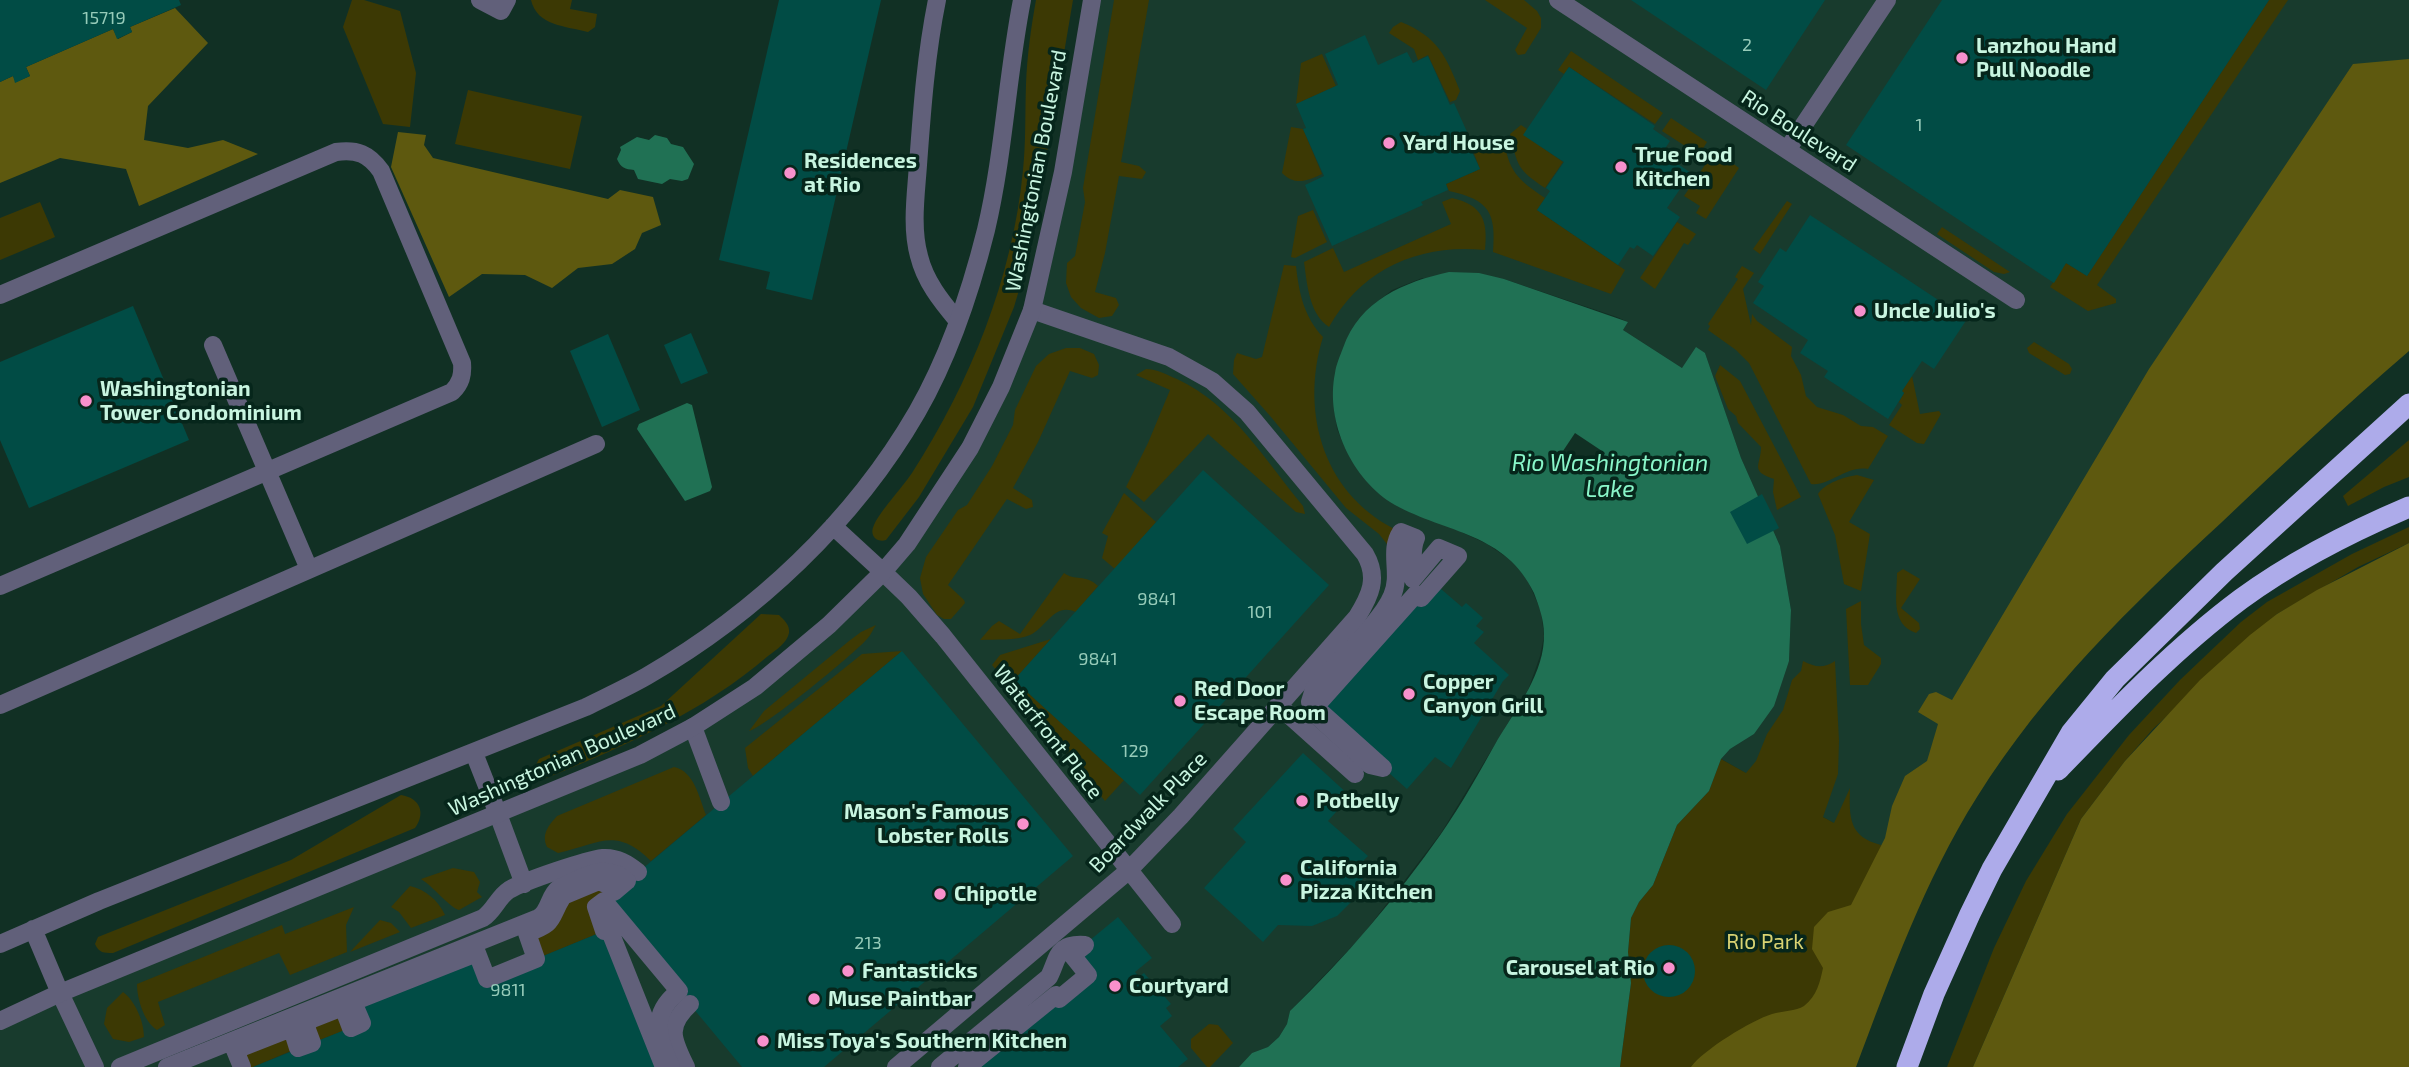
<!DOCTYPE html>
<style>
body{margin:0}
canvas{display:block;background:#113024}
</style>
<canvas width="2409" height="1067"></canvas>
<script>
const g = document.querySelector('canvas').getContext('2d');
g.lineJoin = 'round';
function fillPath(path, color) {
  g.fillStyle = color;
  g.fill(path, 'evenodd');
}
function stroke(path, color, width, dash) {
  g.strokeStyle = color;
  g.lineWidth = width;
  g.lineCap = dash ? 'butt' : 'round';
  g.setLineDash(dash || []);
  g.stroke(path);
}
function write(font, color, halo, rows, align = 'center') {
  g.font = font + ' "Exo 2",sans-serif';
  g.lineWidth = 7;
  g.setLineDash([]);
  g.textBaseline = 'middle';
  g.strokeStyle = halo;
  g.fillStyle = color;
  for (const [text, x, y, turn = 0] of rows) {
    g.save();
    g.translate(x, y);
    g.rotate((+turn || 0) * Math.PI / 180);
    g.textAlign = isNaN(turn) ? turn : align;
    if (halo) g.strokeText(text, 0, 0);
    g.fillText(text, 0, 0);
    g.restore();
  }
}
fillPath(new Path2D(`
 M 1095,0 L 2409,0 L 2409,83 L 1911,867 L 1721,759 L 1730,749 L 1754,734 L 1789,661 L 1791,610 L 1780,546 L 1741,458 L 1705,353 L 1682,368 L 1623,330 L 1628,322 L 1617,317 L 1504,279 L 1422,278 L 1392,290 L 1372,306 L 1335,372 L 1334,408 L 1337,429 L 1342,441 L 1360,471 L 1381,495 L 1487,544 L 1512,561 L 1527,579 L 1541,611 L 1544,636 L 1540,656 L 1528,690 L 1441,833 L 1362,936 L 1290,1011 L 1287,1024 L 1279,1037 L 1268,1047 L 1252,1053 L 1239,1067 L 0,1067 L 0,1024 L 718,717 L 904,556 L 1024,344 Z`), '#183b2d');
fillPath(new Path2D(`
 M 352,0 L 364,0 L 400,11 L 416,73 L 410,127 L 383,124 L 343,27 Z
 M 531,0 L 572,0 L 570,9 L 597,14 L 595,27 L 588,32 C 566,26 537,26 531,0 Z
 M 1036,0 L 1073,0 L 1035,224 L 1027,263 L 1014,307 L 973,407 L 919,497 L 886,540 C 876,543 869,535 874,525 C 881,510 901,489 912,473 C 970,383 1013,277 1023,170 C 1026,142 1025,113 1026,85 C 1027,56 1031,28 1036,0 Z
 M 1114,0 L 1149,0 L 1121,162 L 1139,166 L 1146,172 L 1142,179 L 1119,176 L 1105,253 L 1095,292 L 1116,298 L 1119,305 L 1112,316 L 1099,318 L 1081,308 L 1071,297 L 1066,283 L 1067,263 L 1075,256 L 1085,202 L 1083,188 Z
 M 1485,0 L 1524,0 L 1537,11 L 1541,18 L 1541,28 L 1525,54 L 1518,55 L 1515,50 L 1527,28 Z
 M 2269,0 L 2288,0 L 2097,285 L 2116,299 L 2116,303 L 2088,311 L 2050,287 L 2066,263 L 2087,276 Z
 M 1401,22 C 1438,37 1446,56 1460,91 L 1456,100 L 1450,102 L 1428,55 L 1418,60 L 1414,49 L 1389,33 L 1393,27 Z
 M 1571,51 L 1663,113 L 1655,124 L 1569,67 L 1564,74 L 1558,70 Z
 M 1322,54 L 1336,86 L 1296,104 L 1301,63 Z
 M 468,90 L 582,116 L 570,169 L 455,144 Z
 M 1671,118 L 1707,142 L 1699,155 L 1662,131 Z
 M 1521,125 L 1527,129 L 1524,135 L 1563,162 L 1545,188 C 1517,169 1518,167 1510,134 Z
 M 1291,127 L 1303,129 L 1322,174 C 1307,181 1295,186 1282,173 Z
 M 1504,138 C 1508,171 1518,180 1545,198 L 1537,210 L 1625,270 L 1611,294 L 1493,252 C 1496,213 1490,200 1449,191 L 1446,184 L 1480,169 L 1473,151 Z
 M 1715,150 L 1739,168 L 1706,219 L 1696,213 L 1700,206 L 1684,196 Z
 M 1452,198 C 1483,205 1488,221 1485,250 C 1420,243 1361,269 1329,327 C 1309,314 1307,283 1304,262 L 1333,248 L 1344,272 L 1451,224 L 1442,202 Z
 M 1787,201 L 1792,204 L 1760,254 L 1753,249 Z
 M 40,202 L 55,237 L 0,260 L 0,218 Z
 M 1313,210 L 1327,242 L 1295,258 L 1291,257 L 1298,216 Z
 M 1677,222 L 1696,234 L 1688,245 L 1684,243 L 1655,289 L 1640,278 Z
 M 1942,227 L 2010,272 L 2004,274 L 1994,272 L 1937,234 Z
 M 1284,265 L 1296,266 C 1299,293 1304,317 1323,337 C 1299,414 1325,498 1401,532 L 1394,553 L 1379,534 L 1346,508 L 1271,417 L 1233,374 L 1234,360 L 1237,353 L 1256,359 L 1262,357 Z
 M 1742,266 L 1754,273 L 1743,289 L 1751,325 L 1752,314 L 1757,321 L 1792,347 L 1791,356 L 1801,375 L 1806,396 L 1817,407 L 1843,415 L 1861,426 L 1873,427 L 1888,436 L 1868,469 C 1846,465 1829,487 1811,484 L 1749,363 L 1736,350 L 1708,330 L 1710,326 L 1708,324 L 1738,279 L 1735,277 Z
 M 2034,342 L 2069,364 L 2072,369 L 2070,374 L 2065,375 L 2029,353 L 2027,348 Z
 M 1066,348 L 1080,348 L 1094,354 L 1099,365 L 1098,375 L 1092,378 L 1070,371 L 1038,442 L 1013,488 L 1032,500 L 1033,507 L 1026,509 L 1007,499 L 948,585 L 964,600 L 965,603 L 951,619 L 944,619 L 937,615 L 923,594 L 920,578 L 926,557 L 958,510 L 967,505 L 992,466 L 1013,425 L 1015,410 L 1036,366 L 1049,354 Z
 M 1720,365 L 1740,381 L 1801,497 L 1777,510 L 1773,492 L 1774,479 C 1749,471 1761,465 1761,447 L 1738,423 L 1736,416 L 1728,409 L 1715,376 Z
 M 1146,369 C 1157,369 1167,375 1177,379 C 1233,405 1265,460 1303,506 L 1305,514 L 1296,512 L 1208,434 L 1144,502 L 1126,487 L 1148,443 L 1170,390 L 1136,375 Z
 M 1912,376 L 1920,414 L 1939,411 L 1941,414 L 1924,444 L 1917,443 L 1889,425 L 1902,405 L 1899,402 L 1904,393 L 1902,391 Z
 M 2409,440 L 2409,477 L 2384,487 L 2348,506 L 2343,496 Z
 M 1857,475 L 1874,480 L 1849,522 L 1870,534 L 1861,591 L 1844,584 L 1835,535 L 1818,494 C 1825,483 1844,477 1857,475 Z
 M 1124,493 L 1156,522 L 1115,569 L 1102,558 L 1108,536 L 1102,533 Z
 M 2409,527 L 2409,543 L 2358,567 L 2277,614 L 2153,729 L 2125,761 L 2081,819 L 1973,1067 L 1947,1067 L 1994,948 L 2026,881 L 2067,814 L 2129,735 L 2180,680 L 2241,622 L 2267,602 L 2352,554 Z
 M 1903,569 L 1920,579 L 1901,608 L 1919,623 L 1920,629 L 1916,633 C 1890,624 1897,595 1897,573 Z
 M 1064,573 C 1074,581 1086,574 1098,586 L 1076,612 C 1054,602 1047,627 1030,635 C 1015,641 996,639 980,640 L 992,626 L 999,621 L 1020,634 Z
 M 1861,601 L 1861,624 L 1864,645 L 1881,658 L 1881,664 L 1868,685 L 1850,685 L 1846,609 Z
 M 761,614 L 779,615 C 784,620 790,625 789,633 C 787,643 776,650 768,656 C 703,712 623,747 544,779 L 536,777 L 532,772 L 539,759 L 661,706 Z
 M 876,625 C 873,629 871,635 867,639 C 854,654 765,727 749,731 L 764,711 L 849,641 L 861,632 Z
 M 1051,639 L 1014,680 L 1020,686 L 1014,691 L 992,665 L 1000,655 Z
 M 902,651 L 753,776 L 748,768 L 745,748 L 862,654 Z
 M 1803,661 C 1815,667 1823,669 1835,661 L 1839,741 L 1838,774 L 1823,817 L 1834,823 L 1850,788 C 1849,818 1849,837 1881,845 L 1850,1067 L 1620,1067 L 1631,983 L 1628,952 L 1631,918 L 1639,902 L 1653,885 L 1677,825 L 1709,791 L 1721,759 L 1746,773 L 1756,761 L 1767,734 L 1783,710 L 1792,680 L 1801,671 Z
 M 1027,692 L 1124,780 L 1105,801 L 1021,698 Z
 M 674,767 C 694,771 699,797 706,815 L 651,861 C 615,826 600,844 558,853 L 547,847 C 541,834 549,825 557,816 Z
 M 401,795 C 420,798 426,813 415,828 L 113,953 C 104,953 99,953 95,944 L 98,937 L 291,860 Z
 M 453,868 L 474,872 L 480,882 L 477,892 L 482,897 L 459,910 C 449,907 434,887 421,879 Z
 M 605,883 L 604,931 L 536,959 L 527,933 L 560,900 Z
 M 410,886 C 426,890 438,900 445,915 L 411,928 L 399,912 L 391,907 Z
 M 354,907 L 346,925 L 347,952 L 290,975 L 279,953 L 158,1002 L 165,1025 L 157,1030 C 144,1022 137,999 137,984 L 282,925 L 285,934 Z
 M 380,920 L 391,923 L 400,932 L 350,952 Z
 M 123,992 C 135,1001 144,1021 144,1037 L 129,1042 L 113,1039 L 104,1024 L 107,1008 Z
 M 343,1007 L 351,1028 L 312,1043 L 310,1020 Z
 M 1209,1024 L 1218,1025 L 1233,1043 L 1210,1067 L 1207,1067 L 1191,1048 L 1191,1039 Z
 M 286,1030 L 298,1048 L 253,1067 L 242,1067 L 235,1050 Z`), '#3c3904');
fillPath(new Path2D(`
 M 175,8 L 208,43 L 148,106 L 144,140 L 188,148 L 223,140 L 258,154 L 139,206 L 126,169 L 60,158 L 0,183 L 0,82 L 13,76 L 16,82 L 30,76 L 26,67 L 113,29 L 118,39 L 132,32 L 130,27 Z
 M 2409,59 L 2409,351 C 2345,406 2283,464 2222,522 C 2129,608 2045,689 1977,797 C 1924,881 1891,975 1856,1067 L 1691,1067 C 1703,1050 1752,1020 1772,1014 C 1782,1011 1796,1011 1804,1006 C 1817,996 1820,982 1823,968 L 1812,949 L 1814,927 L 1828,912 L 1851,905 L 1885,838 L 1892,806 L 1905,776 L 1927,761 L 1938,724 L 1918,712 L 1929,694 L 1936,692 L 1952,700 L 2149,369 L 2353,64 Z
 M 398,132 L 426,135 L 424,145 L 433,158 L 608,199 L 620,190 L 653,197 L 661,225 L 642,233 L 635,249 L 612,264 L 578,268 L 552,288 L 525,275 L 482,274 L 449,297 L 391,167 Z
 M 2409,543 L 2409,1067 L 1973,1067 L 2081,819 L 2125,761 L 2200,680 L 2250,635 L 2277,614 L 2317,590 Z`), '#5e590f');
fillPath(new Path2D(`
 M 655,135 L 667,138 L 671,144 L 683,147 L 694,164 L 688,179 L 682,181 L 670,179 L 662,184 L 638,179 L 634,170 C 625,169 621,168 617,159 L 621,150 L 620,147 L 637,137 L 649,140 Z
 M 1449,272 L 1479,273 L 1504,279 L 1628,322 L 1623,330 L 1682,368 L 1696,347 L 1705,353 L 1741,458 L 1780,546 L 1791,610 L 1789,661 L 1774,706 L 1754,734 L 1730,749 L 1721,759 L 1709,791 L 1677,825 L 1653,885 L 1639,902 L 1631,918 L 1628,952 L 1631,983 L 1620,1067 L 1239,1067 L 1252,1053 L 1268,1047 L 1279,1037 L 1287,1024 L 1290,1011 C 1346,957 1396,898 1441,834 C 1462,804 1480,771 1498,739 C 1517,708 1545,672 1544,634 C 1544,620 1539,606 1534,593 C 1506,533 1446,533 1395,505 C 1352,480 1325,422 1335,373 C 1336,365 1340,356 1343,348 C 1360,300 1404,282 1449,272 Z
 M 687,403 L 692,405 L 712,487 L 710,491 L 685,501 L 637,429 L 639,424 Z`), '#207154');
fillPath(new Path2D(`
 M 1575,433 L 1605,453 L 1593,471 L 1563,451 Z`), '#113024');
fillPath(new Path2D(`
 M 0,0 L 179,0 L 181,5 L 130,27 L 132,32 L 117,39 L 113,29 L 26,67 L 30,76 L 15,83 L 13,76 L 0,82 Z
 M 779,0 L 881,0 L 812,300 L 766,289 L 770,272 L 719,260 Z
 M 1631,0 L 1825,0 L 1766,90 Z
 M 1942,0 L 2269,0 L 2087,276 L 2066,263 L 2054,283 L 1846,145 Z
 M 1365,35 L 1378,65 L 1407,52 L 1413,63 L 1428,56 L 1450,105 L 1454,103 L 1468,134 L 1464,135 L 1480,169 L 1446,184 L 1448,190 L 1421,202 L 1423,205 L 1332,246 L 1305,185 L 1324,176 L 1303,129 L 1306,128 L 1296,104 L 1338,85 L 1325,54 Z
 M 1569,67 L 1655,126 L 1653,129 L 1670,141 L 1662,153 L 1691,173 L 1667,208 L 1680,217 L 1653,256 L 1637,245 L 1634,249 L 1630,247 L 1618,265 L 1537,210 L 1550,191 L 1546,188 L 1564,162 L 1523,135 Z
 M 1810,215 L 1967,319 L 1934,369 L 1922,361 L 1902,391 L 1904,393 L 1888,419 L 1824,377 L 1828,371 L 1800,353 L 1808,340 L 1753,303 L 1764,286 L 1758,282 L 1780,248 L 1786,252 Z
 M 133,306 L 189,440 L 29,508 L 0,440 L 0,362 Z
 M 691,333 L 708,373 L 681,384 L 664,345 Z
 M 608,334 L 640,410 L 602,427 L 570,351 Z
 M 1203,470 L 1329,585 L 1140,795 L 1014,680 Z
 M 1762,494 L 1779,528 L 1747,544 L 1730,512 Z
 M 1434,583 L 1462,607 L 1466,603 L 1483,618 L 1476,626 L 1484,632 L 1474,643 L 1509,675 L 1503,681 L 1451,768 L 1435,757 L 1407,789 L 1315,707 Z
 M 902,651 L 1073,856 L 824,1067 L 742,1067 L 604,901 Z
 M 1303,753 L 1350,796 L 1328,821 L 1368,856 L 1360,864 L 1369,872 L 1346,898 L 1351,902 L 1337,916 L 1312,926 L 1278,925 L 1263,942 L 1204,888 L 1246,842 L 1233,829 Z
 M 1118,917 L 1152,958 L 1135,972 L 1139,977 L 1144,973 L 1171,1004 L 1166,1008 L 1172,1016 L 1160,1026 L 1188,1059 L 1178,1067 L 967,1067 L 1088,975 L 1072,955 Z
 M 609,929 L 664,1067 L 253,1067 L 362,1023 L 353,1002 L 477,953 L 487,979 Z
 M1643 971a26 26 0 1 1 52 0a26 26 0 1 1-52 0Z`), '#014c45');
stroke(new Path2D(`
 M 937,0 C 926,54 922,110 918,165 C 916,194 911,227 919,256 C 925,281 941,301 957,320
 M 1558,0 L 2016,300
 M 1787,150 L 1887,0
 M 0,295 L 336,152 C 357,149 369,154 381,171 L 462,363 C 463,375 461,383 452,392 L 0,586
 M 213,345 L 309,569
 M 883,572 L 909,597 L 943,636 L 1172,924
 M 0,705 L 596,444
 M 1278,705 L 1355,774
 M 693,727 L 721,802
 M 498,814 L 524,884
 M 60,993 L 95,1067
 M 120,1067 L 483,918 C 494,911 498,897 509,890 C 524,881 586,860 603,858 C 617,857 628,864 638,872
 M 686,1067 C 673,1040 665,1027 690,1004
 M 896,1067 L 1128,871 L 1181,816 L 1357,617 C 1370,596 1379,578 1365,554 L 1247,412 L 1212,381 L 1169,357 L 1032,310`), '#61607a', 18);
stroke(new Path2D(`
 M 1401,532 L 1416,538 C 1410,551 1414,565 1413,579 L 1439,548 L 1458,556 L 1421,598 L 1416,594 L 1315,707 L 1383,768 L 1370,765 L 1317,716 L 1310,702 L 1314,689 C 1334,664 1381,623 1392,596 C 1402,573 1388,552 1401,532 Z
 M 167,1067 L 538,918 C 550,912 548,896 559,888 C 583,878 604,861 627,881 L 614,892 L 608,885 L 599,881 L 563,896 C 548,920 557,922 527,933 L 536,959 L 487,979 L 477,953 L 353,1002 L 362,1023 L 351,1028 L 343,1007 L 310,1020 L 306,1027 L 312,1043 L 298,1048 L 293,1032 L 286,1030 L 235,1050 L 242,1067
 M 664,1067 L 609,929 L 604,931 L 596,907 L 604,901 L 679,991 C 649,1015 658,1037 671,1067
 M 940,1067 L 1049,977 C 1059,957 1056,943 1085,945 L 1072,955 L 1088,975 L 1059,999 L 1056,995 L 967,1067`), '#61607a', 18);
stroke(new Path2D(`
 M 480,0 L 501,11 L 507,0`), '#61607a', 18);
stroke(new Path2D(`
 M 833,526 L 883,572
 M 474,753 L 498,814
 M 33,929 L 60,993
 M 0,944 L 99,901 L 586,707 C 606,697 628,687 647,676 C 756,613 854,521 917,412 C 948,358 971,290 986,230 C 1004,154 1007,76 1022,0
 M 0,1021 L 60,993 L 640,755 L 693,727 L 755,687 L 829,625 L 883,572 L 907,544 L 970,448 L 1001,387 L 1032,310 L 1063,172 L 1092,0`), '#61607a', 18);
stroke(new Path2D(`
 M 2058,770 C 2116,710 2174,649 2241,599 C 2293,561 2350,532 2409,507
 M 1907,1067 L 1934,994 L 1970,914 L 1992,869 L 2071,733 L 2115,679 L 2224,572 L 2409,404`), '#adabea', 21);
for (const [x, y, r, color] of [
 [1962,58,7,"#f890cc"],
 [1389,143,7,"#f890cc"],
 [1621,167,7,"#f890cc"],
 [790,173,7,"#f890cc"],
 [1860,311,7,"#f890cc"],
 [86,401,7,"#f890cc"],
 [1409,694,7,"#f890cc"],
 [1180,701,7,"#f890cc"],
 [1302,801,7,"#f890cc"],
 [1023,824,7,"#f890cc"],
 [1286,880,7,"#f890cc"],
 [940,894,7,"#f890cc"],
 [1669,968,7,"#f890cc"],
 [848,971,7,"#f890cc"],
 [1115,986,7,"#f890cc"],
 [814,999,7,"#f890cc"],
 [763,1041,7,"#f890cc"]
]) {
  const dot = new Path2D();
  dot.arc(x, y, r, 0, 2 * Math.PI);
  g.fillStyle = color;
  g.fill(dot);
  stroke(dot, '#06261b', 2.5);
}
write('18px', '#96cbb9', null, [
 ["15719",104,18],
 ["2",1747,45],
 ["1",1919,125],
 ["9841",1157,599],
 ["101",1260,612],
 ["9841",1098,659],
 ["129",1135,751],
 ["213",868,943],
 ["9811",508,990]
]);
write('bold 21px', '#c8f5e0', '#06261b', [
 ["Lanzhou Hand",1976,46],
 ["Pull Noodle",1976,70],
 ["Yard House",1403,143],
 ["True Food",1635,155],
 ["Kitchen",1635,179],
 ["Residences",804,161],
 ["at Rio",804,185],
 ["Uncle Julio's",1874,311],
 ["Washingtonian",100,389],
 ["Tower Condominium",100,413],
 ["Copper",1423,682],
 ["Canyon Grill",1423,706],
 ["Red Door",1194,689],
 ["Escape Room",1194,713],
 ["Potbelly",1316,801],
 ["Mason's Famous",1009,812,"right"],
 ["Lobster Rolls",1009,836,"right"],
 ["California",1300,868],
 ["Pizza Kitchen",1300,892],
 ["Chipotle",954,894],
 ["Carousel at Rio",1655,968,"right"],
 ["Fantasticks",862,971],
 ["Courtyard",1129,986],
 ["Muse Paintbar",828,999],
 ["Miss Toya's Southern Kitchen",777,1041]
], 'left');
write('21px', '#c8f5e0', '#06261b', [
 ["Rio Boulevard",1799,131,33],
 ["Washingtonian Boulevard",1036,171,-79],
 ["Waterfront Place",1048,732,52],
 ["Washingtonian Boulevard",562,760,-24],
 ["Boardwalk Place",1148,812,-46]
]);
write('21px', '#d9d372', '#06261b', [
 ["Rio Park",1765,942]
]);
write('italic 23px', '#89f6c9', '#06261b', [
 ["Rio Washingtonian",1610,463],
 ["Lake",1610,489]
]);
</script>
